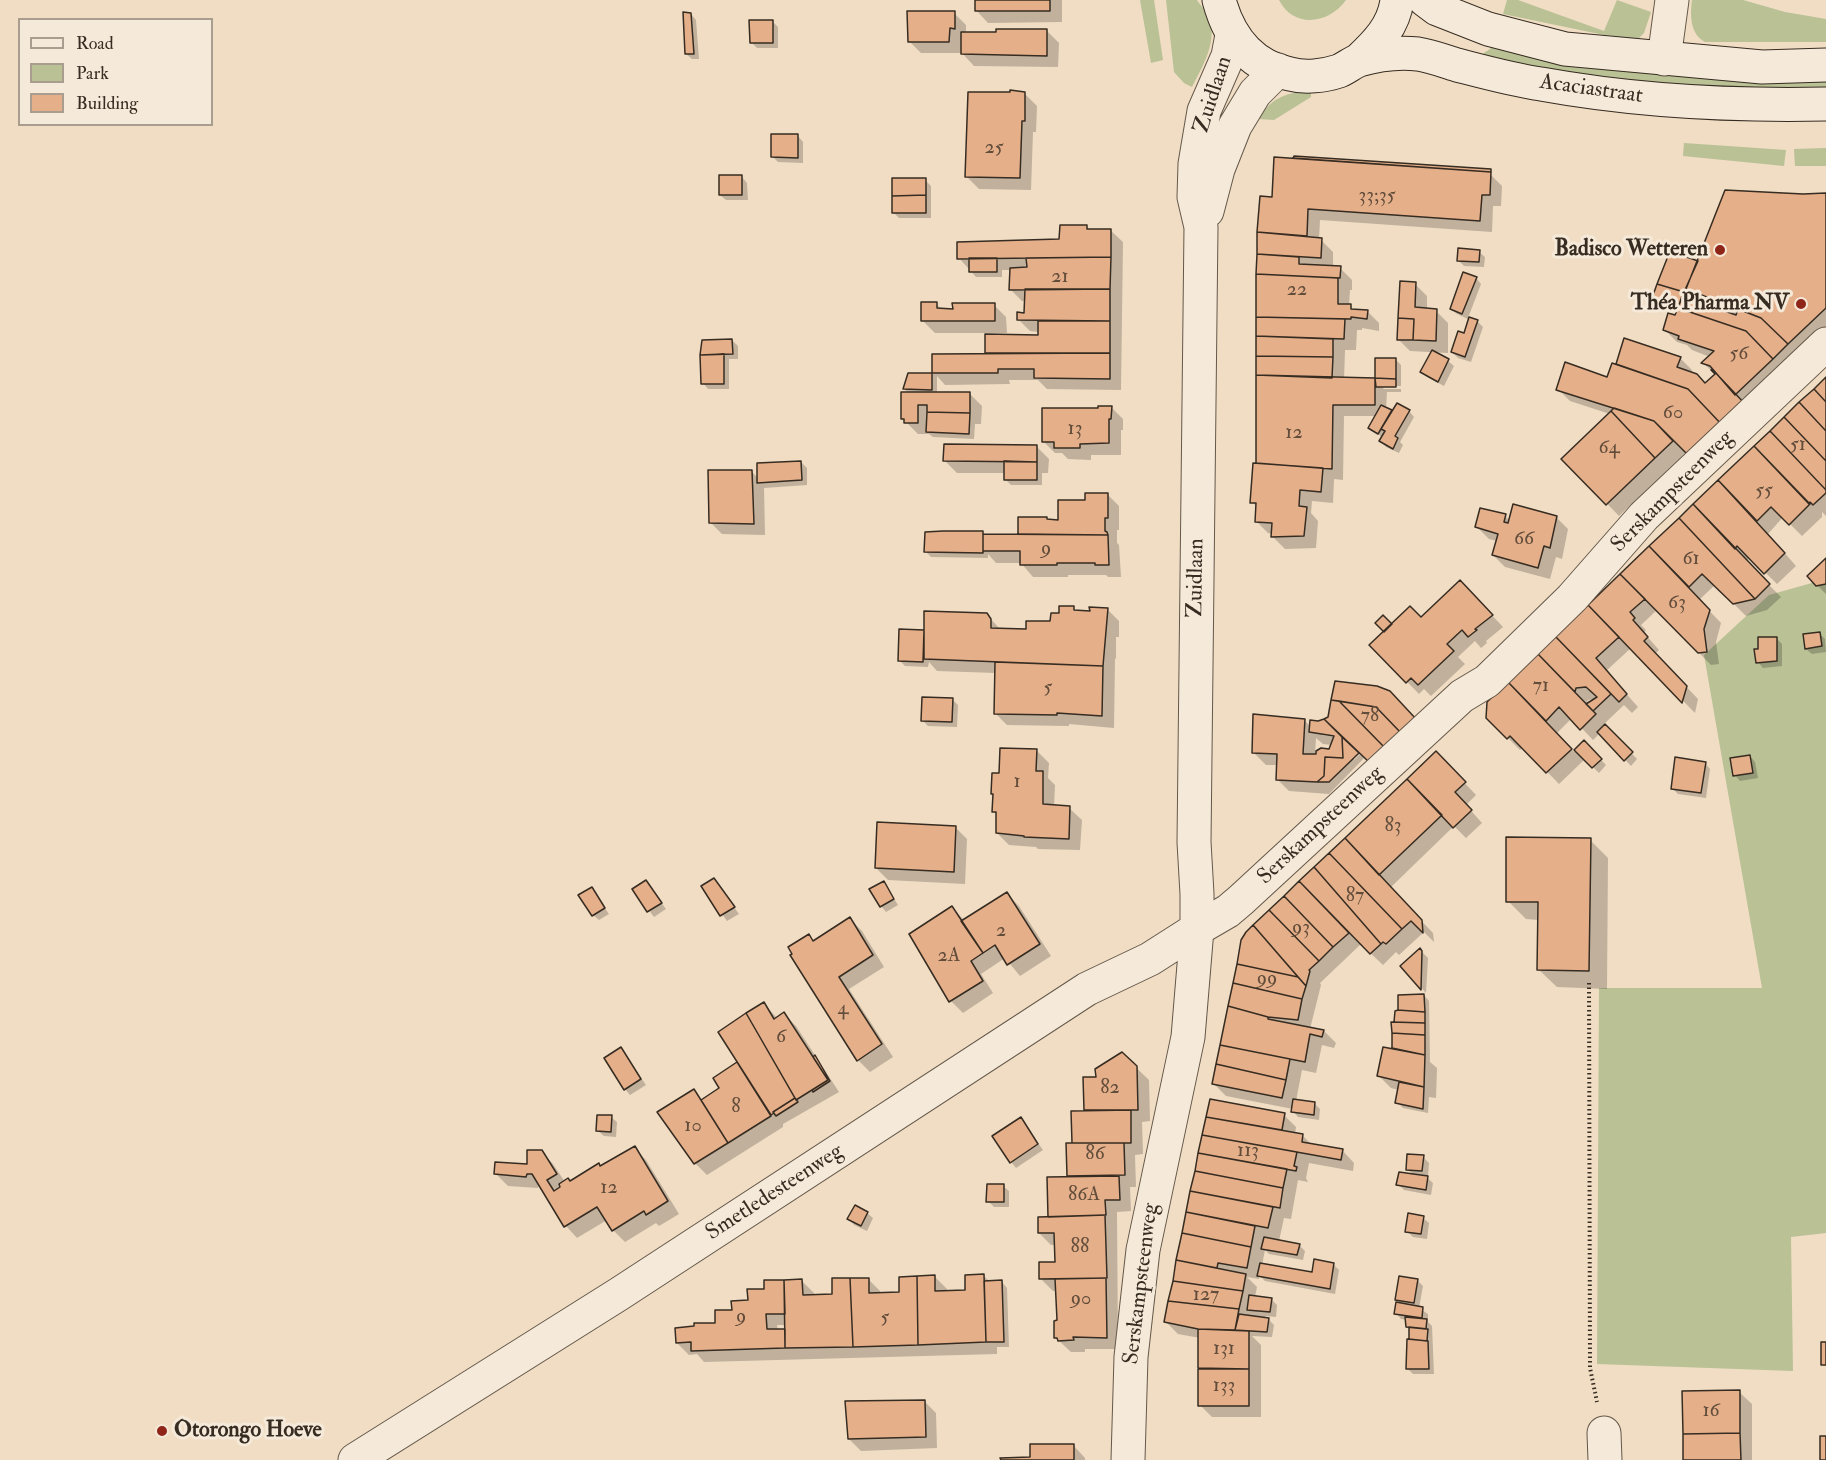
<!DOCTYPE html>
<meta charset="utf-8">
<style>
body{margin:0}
#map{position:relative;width:1826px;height:1460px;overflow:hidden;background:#f0ddc4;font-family:"IM FELL Double Pica",serif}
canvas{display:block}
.legend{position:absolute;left:18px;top:18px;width:195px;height:108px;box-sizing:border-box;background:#f5e9d9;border:2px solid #a99d8f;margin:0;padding:8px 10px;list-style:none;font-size:18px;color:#362c21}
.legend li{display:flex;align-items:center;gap:12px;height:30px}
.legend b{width:30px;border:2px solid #a99d8f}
</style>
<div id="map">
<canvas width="1826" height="1460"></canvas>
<ul class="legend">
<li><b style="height:8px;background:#f5e9d9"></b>Road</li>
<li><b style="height:16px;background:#b9c195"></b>Park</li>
<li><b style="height:16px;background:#e5af8a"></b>Building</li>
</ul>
</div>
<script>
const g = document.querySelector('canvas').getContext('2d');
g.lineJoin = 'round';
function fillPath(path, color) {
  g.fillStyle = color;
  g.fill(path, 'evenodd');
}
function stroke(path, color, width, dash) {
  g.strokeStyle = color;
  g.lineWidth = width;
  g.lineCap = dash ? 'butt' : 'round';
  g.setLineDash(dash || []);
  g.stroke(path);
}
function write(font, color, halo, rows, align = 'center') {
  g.font = font + ' "IM FELL Double Pica",serif';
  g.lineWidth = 6;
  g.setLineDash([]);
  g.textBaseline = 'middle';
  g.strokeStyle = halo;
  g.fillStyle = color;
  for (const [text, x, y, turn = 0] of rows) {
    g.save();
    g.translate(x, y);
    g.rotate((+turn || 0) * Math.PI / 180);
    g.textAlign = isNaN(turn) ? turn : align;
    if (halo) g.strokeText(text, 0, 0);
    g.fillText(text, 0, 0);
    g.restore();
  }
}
fillPath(new Path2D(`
 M 1140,0 L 1154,0 L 1163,60 L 1151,63 Z
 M 1166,0 L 1197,0 C 1200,5 1206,10 1208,15 C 1219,39 1203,66 1192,87 L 1184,83 L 1174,72 Z
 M 1279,0 L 1346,0 C 1329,24 1294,29 1279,0 Z
 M 1507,0 L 1518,0 L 1604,31 L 1617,0 L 1651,12 L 1644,33 L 1638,39 L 1604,35 L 1503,14 Z
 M 1692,0 L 1743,0 L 1785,12 L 1826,19 L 1826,42 L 1705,42 C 1690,34 1690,15 1692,0 Z
 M 1492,42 L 1826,75 L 1826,96 L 1707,94 L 1476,58 L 1490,49 Z
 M 1311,90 L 1311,97 L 1274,120 L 1258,119 C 1273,96 1285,94 1311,90 Z
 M 1684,143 L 1786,150 L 1784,166 L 1683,156 Z
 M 1826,148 L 1826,166 L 1795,166 L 1794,149 Z
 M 1826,579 L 1826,1233 L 1791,1237 L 1793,1371 L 1597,1364 L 1599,988 L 1762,988 L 1704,655 L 1769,595 Z`), '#b9c195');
fillPath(new Path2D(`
 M 976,0 L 1062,0 L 1062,22 L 988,23 L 976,10 Z
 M 954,13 L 966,25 L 966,34 L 1047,31 L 1059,43 L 1058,67 L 974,66 L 962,53 L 921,53 L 909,41 Z
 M 691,14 L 696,20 L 699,59 L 692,59 L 686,54 Z
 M 772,21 L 778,27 L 778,48 L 757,48 L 752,43 Z
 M 1025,94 L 1037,106 L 1036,132 L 1033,132 L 1031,190 L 979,189 L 967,177 Z
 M 798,136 L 803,142 L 803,163 L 778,162 L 772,156 Z
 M 1490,174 L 1502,186 L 1501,206 L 1493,206 L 1492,232 L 1320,220 L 1319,239 L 1321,240 L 1333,252 L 1333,267 L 1340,268 L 1352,280 L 1352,290 L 1350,290 L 1349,306 L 1356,311 L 1367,311 L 1379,323 L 1379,331 L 1362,328 L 1362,330 L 1357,330 L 1356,350 L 1345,350 L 1344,380 L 1375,380 L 1377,382 L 1395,359 L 1401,365 L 1401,386 L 1381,386 L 1384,389 L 1401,389 L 1401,392 L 1387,392 L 1386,409 L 1393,413 L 1409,411 L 1414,417 L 1400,442 L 1403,445 L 1399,453 L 1386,447 L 1381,441 L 1383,438 L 1370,428 L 1376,416 L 1344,416 L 1343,480 L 1334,479 L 1333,503 L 1312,501 L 1311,513 L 1318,521 L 1316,548 L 1285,549 L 1273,537 L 1273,534 L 1268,533 L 1256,521 L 1257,507 L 1252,502 L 1257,465 L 1258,232 L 1273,199 Z
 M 742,177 L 747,183 L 748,200 L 726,200 L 720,195 Z
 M 925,180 L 931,186 L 931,218 L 899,218 L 893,212 Z
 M 1826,195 L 1826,331 L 1686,452 L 1619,516 L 1564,459 L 1610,414 L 1570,401 L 1558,389 L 1608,378 L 1617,366 L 1625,340 L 1680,358 L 1692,370 L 1691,373 L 1706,385 L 1716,375 L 1703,363 L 1710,357 L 1692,350 L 1687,345 L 1677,342 L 1665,330 L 1676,317 L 1679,311 L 1659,303 L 1654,298 L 1698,262 ZM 1692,292 L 1700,300 L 1719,308 L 1718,311 L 1689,300 ZM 1658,299 L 1685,309 L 1684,312 L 1658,302 Z
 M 1087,227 L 1090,230 L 1110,230 L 1123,242 L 1121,390 L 1047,389 L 1038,380 L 1009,380 L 1010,384 L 945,385 L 937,376 L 937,394 L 970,394 L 982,406 L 981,424 L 975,424 L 974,439 L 933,437 L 929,434 L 918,434 L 902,418 L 909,393 L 904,389 L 909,374 L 933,375 L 934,355 L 987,355 L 986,336 L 1039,336 L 1039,332 L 1030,331 L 1018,319 L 1026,314 L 1026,301 L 1022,301 L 1010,289 L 1011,270 L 1002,270 L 1002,277 L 976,277 L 959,258 L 1061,240 Z
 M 1479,252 L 1485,257 L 1484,267 L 1464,266 L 1458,260 Z
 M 1476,278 L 1481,284 L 1468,318 L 1477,321 L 1483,327 L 1471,362 L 1458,358 L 1452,352 L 1465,335 L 1470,320 L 1457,314 L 1451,309 Z
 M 1415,284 L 1427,296 L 1427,310 L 1436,311 L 1448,323 L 1448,353 L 1410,351 L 1398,339 Z
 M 936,304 L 943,310 L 954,310 L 994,305 L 1006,317 L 1007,333 L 935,333 L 923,321 Z
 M 732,340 L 738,346 L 738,359 L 729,359 L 729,389 L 708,389 L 703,383 Z
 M 1433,352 L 1448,361 L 1454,366 L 1444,386 L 1427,377 L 1422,372 Z
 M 1826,379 L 1826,516 L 1822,512 L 1822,517 L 1802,536 L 1783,517 L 1768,534 L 1796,566 L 1777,584 L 1750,557 L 1746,562 L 1781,597 L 1767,610 L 1746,616 L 1715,585 L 1699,600 L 1721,623 L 1716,642 L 1719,664 L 1711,665 L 1657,610 L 1641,625 L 1646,630 L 1644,633 L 1659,650 L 1655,654 L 1698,699 L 1695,713 L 1631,648 L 1606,671 L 1638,707 L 1632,713 L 1624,705 L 1604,724 L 1637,759 L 1631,766 L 1600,733 L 1593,740 L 1572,718 L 1556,734 L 1574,752 L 1584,742 L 1606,765 L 1599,773 L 1585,759 L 1559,784 L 1523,747 L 1520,750 L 1487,717 L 1488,703 ZM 1596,699 L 1586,706 L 1588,700 Z
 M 1111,407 L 1123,419 L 1123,430 L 1121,430 L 1121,455 L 1091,455 L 1091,460 L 1068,459 L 1062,453 L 1055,453 L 1043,441 L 1099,409 Z
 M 1037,447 L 1049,459 L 1048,473 L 1042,473 L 1042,485 L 1011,485 L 1005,479 L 1005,473 L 957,473 L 945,461 Z
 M 801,462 L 807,468 L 807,485 L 764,488 L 765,535 L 722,534 L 710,522 L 752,472 L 759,479 Z
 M 1107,494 L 1119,506 L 1119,530 L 1117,530 L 1117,543 L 1119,545 L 1121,577 L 1108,577 L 1106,575 L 1068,575 L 1068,577 L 1033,577 L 1021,563 L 996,563 L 988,554 L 988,558 L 931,557 L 925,551 L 983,533 L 985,535 L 1019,536 L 1020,519 L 1059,521 L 1086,502 Z
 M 1505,516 L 1510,521 L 1556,517 L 1568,529 L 1562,559 L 1556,557 L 1550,579 L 1505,567 L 1493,555 L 1497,541 L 1489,539 L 1477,527 Z
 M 1826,560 L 1826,594 L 1817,585 Z
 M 1472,594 L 1503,627 L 1486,641 L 1487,643 L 1481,648 L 1475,641 L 1458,657 L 1465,664 L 1431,696 L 1424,689 L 1419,694 L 1371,645 L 1392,626 L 1421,619 Z
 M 1073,608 L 1077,612 L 1091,612 L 1107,609 L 1119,621 L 1119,637 L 1116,637 L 1116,659 L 1115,658 L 1114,728 L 1069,724 L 1069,726 L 1007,725 L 995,713 L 996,673 L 937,671 L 929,662 L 928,667 L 905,666 L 900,661 L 923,631 L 925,633 L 986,614 L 1001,630 L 1027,631 L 1052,623 L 1060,615 Z
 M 1819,633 L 1825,639 L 1826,652 L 1812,654 L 1806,649 Z
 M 1776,638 L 1782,644 L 1782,666 L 1763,668 L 1758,662 Z
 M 1336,682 L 1376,688 L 1389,693 L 1428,733 L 1383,775 L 1365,757 L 1329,794 L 1289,791 L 1277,779 L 1278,765 L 1266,765 L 1254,753 L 1255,716 L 1305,721 L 1311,727 L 1312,722 L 1318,723 L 1329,718 ZM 1322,732 L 1342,735 L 1341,738 L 1322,735 ZM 1316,738 L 1323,744 L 1332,745 L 1329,751 L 1324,749 L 1315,754 ZM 1363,747 L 1365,749 L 1354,760 L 1354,756 Z
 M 952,699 L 958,705 L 957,727 L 928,726 L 923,721 Z
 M 1037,751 L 1049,763 L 1048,778 L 1055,785 L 1054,807 L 1069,808 L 1082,820 L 1080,850 L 1038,849 L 1036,847 L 1009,845 L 997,833 L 998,815 L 994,812 L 1000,775 Z
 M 1436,753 L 1476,795 L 1466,805 L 1482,823 L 1466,838 L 1454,826 L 1390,888 L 1433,933 L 1434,942 L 1424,932 L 1399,955 L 1396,952 L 1383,965 L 1361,944 L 1320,983 L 1321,985 L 1310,1029 L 1324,1031 L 1336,1043 L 1334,1048 L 1322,1045 L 1316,1073 L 1302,1070 L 1296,1101 L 1314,1103 L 1320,1109 L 1319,1120 L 1298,1117 L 1293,1111 L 1293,1109 L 1226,1096 L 1214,1084 L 1242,941 L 1247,933 Z
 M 1750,756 L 1755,762 L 1758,778 L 1740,781 L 1735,775 Z
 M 1705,763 L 1710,769 L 1706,798 L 1678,794 L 1673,789 Z
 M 955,827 L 967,839 L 965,884 L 888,880 L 876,868 Z
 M 1590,840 L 1608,858 L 1607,989 L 1557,987 L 1538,969 L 1539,920 L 1526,919 L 1508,901 Z
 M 714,880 L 739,914 L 727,921 L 703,887 Z
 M 646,882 L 666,909 L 654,917 L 634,890 Z
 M 883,882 L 898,905 L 886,912 L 881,906 Z
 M 591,889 L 609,914 L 599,920 L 593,915 Z
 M 1007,894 L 1019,906 L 1051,956 L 1020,976 L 1005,958 L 981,974 L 993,993 L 963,1013 L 951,1001 L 952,908 L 964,920 Z
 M 850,919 L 862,931 L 884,967 L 849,989 L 893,1057 L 870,1072 L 858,1060 L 809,936 L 814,941 Z
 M 1420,950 L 1428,958 L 1426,993 L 1402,966 Z
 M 1424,995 L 1429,1001 L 1430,1062 L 1437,1068 L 1436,1098 L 1429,1097 L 1428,1113 L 1403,1108 L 1397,1102 L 1399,1090 L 1391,1088 L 1379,1076 L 1397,1051 L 1394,1048 L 1396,1012 Z
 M 764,1004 L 778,1019 L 784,1014 L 796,1026 L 839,1092 L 783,1124 L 783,1127 L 707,1175 L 695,1163 L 660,1112 L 693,1091 L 703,1101 L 722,1089 L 715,1078 L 739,1062 Z
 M 621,1049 L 646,1085 L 630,1095 L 625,1089 Z
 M 1122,1054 L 1149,1080 L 1150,1121 L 1142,1122 L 1143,1154 L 1135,1155 L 1136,1187 L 1130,1187 L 1131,1211 L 1117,1212 L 1118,1349 L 1085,1349 L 1085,1352 L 1071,1352 L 1056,1338 L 1058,1322 L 1057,1291 L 1053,1291 L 1041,1279 L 1056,1263 L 1056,1245 L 1051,1245 L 1039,1233 L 1050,1219 L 1069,1178 L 1068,1145 L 1074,1145 L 1085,1112 L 1084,1078 L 1097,1078 Z
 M 1211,1100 L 1284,1115 L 1296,1127 L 1295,1134 L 1302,1135 L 1312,1145 L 1342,1150 L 1354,1163 L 1353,1171 L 1309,1163 L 1306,1178 L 1308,1182 L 1298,1180 L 1291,1219 L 1284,1218 L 1279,1241 L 1299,1245 L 1305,1251 L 1303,1260 L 1269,1254 L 1265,1250 L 1262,1265 L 1313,1274 L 1333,1264 L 1339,1270 L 1335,1294 L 1265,1281 L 1259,1275 L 1259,1279 L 1247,1277 L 1257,1287 L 1255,1297 L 1271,1299 L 1277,1305 L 1276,1317 L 1265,1316 L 1274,1325 L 1272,1337 L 1252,1336 L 1261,1345 L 1261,1417 L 1212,1417 L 1200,1405 L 1200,1338 L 1178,1334 L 1166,1322 Z
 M 611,1117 L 617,1122 L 616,1137 L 604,1136 L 598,1131 Z
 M 1021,1119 L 1043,1150 L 1016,1168 L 1011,1162 Z
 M 634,1148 L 646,1160 L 679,1214 L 659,1226 L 656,1223 L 625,1242 L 613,1230 L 607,1220 L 577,1238 L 566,1226 L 539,1183 L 538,1188 L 508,1186 L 496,1174 L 528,1166 L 541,1151 L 553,1164 L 565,1182 L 570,1182 Z
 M 1423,1157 L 1429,1163 L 1428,1176 L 1425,1176 L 1433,1183 L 1431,1195 L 1404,1190 L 1398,1184 L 1414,1175 L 1407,1169 Z
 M 1003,1186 L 1009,1191 L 1009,1207 L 994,1207 L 988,1201 Z
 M 867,1213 L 873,1218 L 867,1231 L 854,1225 L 849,1219 Z
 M 1423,1218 L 1429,1223 L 1427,1239 L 1413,1237 L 1407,1231 Z
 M 984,1276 L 990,1282 L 1002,1282 L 1007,1288 L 1009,1347 L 997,1347 L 997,1354 L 704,1362 L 697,1354 L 689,1355 L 677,1343 L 717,1324 L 766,1290 L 802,1281 L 814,1293 L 814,1296 L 834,1296 L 868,1279 L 880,1291 L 880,1294 L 900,1293 L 935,1277 L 947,1289 L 947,1292 L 966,1291 ZM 777,1325 L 786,1325 L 786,1330 L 778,1331 Z
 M 1418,1281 L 1423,1286 L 1419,1308 L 1428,1314 L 1428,1322 L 1432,1326 L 1434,1374 L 1413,1374 L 1407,1368 L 1411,1330 L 1408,1326 L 1407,1320 L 1401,1319 L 1396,1313 L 1402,1305 L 1397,1299 Z
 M 1739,1392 L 1752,1404 L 1752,1460 L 1685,1460 Z
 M 924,1401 L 936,1413 L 937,1448 L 861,1451 L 849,1439 Z
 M 1073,1445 L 1085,1458 L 1085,1460 L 1017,1460 L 1032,1459 Z`), '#0003');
const building = new Path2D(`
 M 975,0 L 1050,0 L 1050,11 L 975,11 Z
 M 907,11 L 955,11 L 955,29 L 950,28 L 949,42 L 908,42 Z
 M 683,12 L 691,13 L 694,54 L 685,54 Z
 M 749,20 L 773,20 L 773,43 L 750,43 Z
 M 996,29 L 1047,29 L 1047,56 L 961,54 L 961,32 L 996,32 Z
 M 1010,90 L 1025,92 L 1025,121 L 1022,121 L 1020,178 L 965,177 L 968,92 L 1010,92 Z
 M 771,134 L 798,134 L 798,158 L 771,157 Z
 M 1294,156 L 1491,169 L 1491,172 L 1293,158 Z
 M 1274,157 L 1491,172 L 1490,195 L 1482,195 L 1480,221 L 1308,209 L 1307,236 L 1257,232 L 1260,196 L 1272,197 Z
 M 719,175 L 742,175 L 742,195 L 719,195 Z
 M 892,178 L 926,178 L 926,195 L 892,196 Z
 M 1725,190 L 1803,194 L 1826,193 L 1826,308 L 1788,344 L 1761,318 L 1686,289 Z
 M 926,195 L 926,213 L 892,213 L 892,196 Z
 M 1060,225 L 1087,225 L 1087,229 L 1111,229 L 1111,257 L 957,259 L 957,242 L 1059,239 Z
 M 1257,232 L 1322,238 L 1321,258 L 1257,254 Z
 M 1458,248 L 1480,250 L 1479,262 L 1457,261 Z
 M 1670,251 L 1698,261 L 1684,292 L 1657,284 Z
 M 1257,254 L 1299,257 L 1299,264 L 1341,266 L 1340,278 L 1256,274 Z
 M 1111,257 L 1110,289 L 1009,290 L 1010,268 L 1027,267 L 1026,258 Z
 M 969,258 L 997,258 L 997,272 L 969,272 Z
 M 1463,272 L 1477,277 L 1462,314 L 1450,309 Z
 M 1256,274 L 1338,278 L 1338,304 L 1351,304 L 1351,309 L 1368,310 L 1367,319 L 1351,317 L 1351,319 L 1256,317 Z
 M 1400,281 L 1416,282 L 1415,307 L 1437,309 L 1436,341 L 1413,340 L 1414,319 L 1398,318 Z
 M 1657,284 L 1684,292 L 1678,308 L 1652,298 Z
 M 1025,289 L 1110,289 L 1110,321 L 1017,320 L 1017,312 L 1024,313 Z
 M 1682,296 L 1736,315 L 1738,309 L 1761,318 L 1788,344 L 1773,359 L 1746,331 L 1678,308 Z
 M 921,302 L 937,302 L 937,308 L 953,309 L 952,303 L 995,303 L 995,321 L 921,321 Z
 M 1678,308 L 1746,331 L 1773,359 L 1735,395 L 1710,366 L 1701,363 L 1714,351 L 1678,339 L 1679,336 L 1663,330 L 1668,313 L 1675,315 Z
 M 1256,317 L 1345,319 L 1344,339 L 1256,336 Z
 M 1469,317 L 1478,320 L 1465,357 L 1451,352 L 1458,331 L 1464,333 Z
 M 1398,318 L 1414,319 L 1413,340 L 1397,340 Z
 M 1038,321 L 1110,321 L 1110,353 L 985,353 L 985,334 L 1038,335 Z
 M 1256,336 L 1333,339 L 1333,357 L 1256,356 Z
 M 1624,338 L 1681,357 L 1677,367 L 1697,374 L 1705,383 L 1715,374 L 1711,370 L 1712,369 L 1746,405 L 1724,427 L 1688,389 L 1616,364 Z
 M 732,339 L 733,354 L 700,355 L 702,340 Z
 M 1432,350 L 1449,359 L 1438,382 L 1420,372 Z
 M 724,354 L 724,384 L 701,384 L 700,355 Z
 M 932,354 L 1110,353 L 1110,379 L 1034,378 L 1034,369 L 998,369 L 998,373 L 932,373 Z
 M 1256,356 L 1333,357 L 1332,378 L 1256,375 Z
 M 1375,358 L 1396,358 L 1396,379 L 1375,378 Z
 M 1565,362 L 1607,377 L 1612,363 L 1688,389 L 1724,427 L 1691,458 L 1654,421 L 1556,390 Z
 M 908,373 L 932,373 L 932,390 L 903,389 Z
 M 1256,375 L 1375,378 L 1375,405 L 1333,405 L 1332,469 L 1256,463 Z
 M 1826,377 L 1826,402 L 1814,389 Z
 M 1375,378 L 1396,379 L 1396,387 L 1376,387 Z
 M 1814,389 L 1826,402 L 1826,431 L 1799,402 Z
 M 901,392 L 970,392 L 970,413 L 927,412 L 927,405 L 918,405 L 918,423 L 904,423 L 904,419 L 901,419 Z
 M 1799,402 L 1826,431 L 1826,461 L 1784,417 Z
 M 1397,403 L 1410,410 L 1395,436 L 1398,438 L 1393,449 L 1379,441 L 1385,431 L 1381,429 Z
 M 1381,405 L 1392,410 L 1378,434 L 1368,428 Z
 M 1098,406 L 1112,406 L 1111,419 L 1109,419 L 1109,443 L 1080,444 L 1080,448 L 1054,448 L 1054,442 L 1042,442 L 1042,408 L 1098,408 Z
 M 1614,408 L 1654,421 L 1673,441 L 1655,458 L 1611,411 Z
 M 1611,411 L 1655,458 L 1606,505 L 1561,459 Z
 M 927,412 L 970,413 L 969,434 L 926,432 Z
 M 1784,417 L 1826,461 L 1826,490 L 1770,431 Z
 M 1770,431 L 1826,490 L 1826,493 L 1813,505 L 1810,502 L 1809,504 L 1754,446 Z
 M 944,444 L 1037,445 L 1037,462 L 943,461 Z
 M 1754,446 L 1810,504 L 1789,525 L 1771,507 L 1757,521 L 1718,480 Z
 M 801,461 L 802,480 L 757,483 L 757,463 Z
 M 1004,461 L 1037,462 L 1037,480 L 1004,480 Z
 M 1253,463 L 1323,468 L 1321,492 L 1300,490 L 1299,506 L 1307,507 L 1304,536 L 1271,537 L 1272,523 L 1255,522 L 1256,503 L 1250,503 Z
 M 708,470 L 752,470 L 754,524 L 709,523 Z
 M 1718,480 L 1785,553 L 1764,574 L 1737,546 L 1735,549 L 1693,504 Z
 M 1085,493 L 1108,493 L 1108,518 L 1105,518 L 1105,531 L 1107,532 L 1108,535 L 1018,534 L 1018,517 L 1047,517 L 1047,519 L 1058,520 L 1058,500 L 1085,500 Z
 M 1513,504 L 1557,516 L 1550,548 L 1544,546 L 1538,568 L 1492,555 L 1498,534 L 1475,527 L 1480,508 L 1506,514 L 1504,522 L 1508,523 Z
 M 1693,504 L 1770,584 L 1755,599 L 1679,518 Z
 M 1679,518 L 1755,599 L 1733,604 L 1702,574 L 1689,587 L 1649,546 Z
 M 943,531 L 983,531 L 983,553 L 924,552 L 925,532 Z
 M 983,534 L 1108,535 L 1109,565 L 1095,565 L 1095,563 L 1057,563 L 1057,565 L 1020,565 L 1020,551 L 983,551 Z
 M 1649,546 L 1710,610 L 1704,629 L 1707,652 L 1698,653 L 1620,574 Z
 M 1826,558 L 1826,584 L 1816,586 L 1807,576 Z
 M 1620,574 L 1645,599 L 1630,612 L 1635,618 L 1633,620 L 1648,637 L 1644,641 L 1687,686 L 1682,703 L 1588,605 Z
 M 1460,580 L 1493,615 L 1475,629 L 1477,630 L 1468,637 L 1462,630 L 1447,644 L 1454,651 L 1418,685 L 1411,678 L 1406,683 L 1369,645 L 1410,606 L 1421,617 Z
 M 1588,605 L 1619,637 L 1596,658 L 1627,694 L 1619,702 L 1555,636 Z
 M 1059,606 L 1074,606 L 1074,610 L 1090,611 L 1089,607 L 1108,608 L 1103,666 L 924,659 L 924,611 L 987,613 L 991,619 L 991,628 L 1026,629 L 1026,621 L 1050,621 L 1051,613 L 1059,613 Z
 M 1383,615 L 1392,624 L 1384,632 L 1375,623 Z
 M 899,629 L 924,630 L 923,662 L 898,661 Z
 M 1820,632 L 1822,646 L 1805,649 L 1803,634 Z
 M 1555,636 L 1611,694 L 1593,711 L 1586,704 L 1597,697 L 1586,687 L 1576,688 L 1575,692 L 1537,653 Z
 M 1758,637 L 1777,637 L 1777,661 L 1756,663 L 1754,649 L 1758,649 Z
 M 1537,653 L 1596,714 L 1580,730 L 1559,707 L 1546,721 L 1508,682 Z
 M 995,662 L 1103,666 L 1102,716 L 1057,713 L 1057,715 L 994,714 Z
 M 1335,681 L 1377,686 L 1390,691 L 1417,720 L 1402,734 L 1376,707 L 1331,700 Z
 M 1508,682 L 1572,749 L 1546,773 L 1510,736 L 1507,739 L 1486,718 L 1487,702 Z
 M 922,697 L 953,698 L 952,722 L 921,721 Z
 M 1331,700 L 1339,701 L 1386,749 L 1371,764 L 1324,719 L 1328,717 Z
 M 1339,701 L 1376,707 L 1402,734 L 1386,749 Z
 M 1253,714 L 1305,719 L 1303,754 L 1316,754 L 1316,751 L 1321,748 L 1329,749 L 1334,736 L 1309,732 L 1310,720 L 1318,721 L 1324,719 L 1342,737 L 1343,758 L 1325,757 L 1324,776 L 1317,782 L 1276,780 L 1277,754 L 1252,753 Z
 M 1605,724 L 1633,752 L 1624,761 L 1597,732 Z
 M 1342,737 L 1359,753 L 1329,782 L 1317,782 L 1324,776 L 1325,757 L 1343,758 Z
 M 1584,740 L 1602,759 L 1592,768 L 1574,750 Z
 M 1000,748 L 1037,749 L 1036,771 L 1043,771 L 1043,804 L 1070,806 L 1069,839 L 1024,837 L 1024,836 L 996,833 L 996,812 L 992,812 L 993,794 L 991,794 L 992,773 L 999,773 Z
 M 1436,751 L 1466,782 L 1455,792 L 1472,810 L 1453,828 L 1407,779 Z
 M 1750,755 L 1753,773 L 1733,776 L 1730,758 Z
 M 1675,757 L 1706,762 L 1701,793 L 1671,789 Z
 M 1407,779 L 1442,815 L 1379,875 L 1345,838 Z
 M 877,822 L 956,826 L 954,872 L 875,868 Z
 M 1506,837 L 1591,838 L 1589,971 L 1537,970 L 1538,902 L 1506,902 Z
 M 1345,838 L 1422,920 L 1423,933 L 1411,921 L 1402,929 L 1329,853 Z
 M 1329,853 L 1402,929 L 1386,944 L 1383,942 L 1381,944 L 1314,867 Z
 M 1314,867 L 1381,944 L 1370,954 L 1299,881 Z
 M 714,878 L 735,907 L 720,916 L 701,886 Z
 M 646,880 L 662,903 L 647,912 L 632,889 Z
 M 884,881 L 894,899 L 880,907 L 869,889 Z
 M 1299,881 L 1349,933 L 1333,947 L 1284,896 Z
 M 592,887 L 605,908 L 592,916 L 578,895 Z
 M 1007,892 L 1040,944 L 1007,965 L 995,945 L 983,953 L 961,921 Z
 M 1284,896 L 1333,947 L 1319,961 L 1269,910 Z
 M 952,906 L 983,953 L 971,961 L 983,981 L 949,1002 L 909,934 Z
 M 1269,910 L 1319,961 L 1309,970 L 1310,971 L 1306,986 L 1253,925 Z
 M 850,917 L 873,955 L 839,977 L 882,1044 L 857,1061 L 790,955 L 792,954 L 788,947 L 809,934 L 813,941 Z
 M 1253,925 L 1298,977 L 1237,964 L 1241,940 L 1246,932 Z
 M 1420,948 L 1422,951 L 1421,990 L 1400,966 Z
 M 1237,964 L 1298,977 L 1306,986 L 1302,999 L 1233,983 Z
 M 1233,983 L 1302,999 L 1298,1020 L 1268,1017 L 1228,1006 Z
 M 1424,994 L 1425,1012 L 1398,1010 L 1398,995 Z
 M 764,1002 L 774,1019 L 784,1012 L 828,1080 L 796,1100 L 746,1013 Z
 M 1228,1006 L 1268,1017 L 1268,1019 L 1324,1030 L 1322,1037 L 1310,1034 L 1305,1062 L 1220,1045 Z
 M 1398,1010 L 1425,1012 L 1425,1023 L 1394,1022 L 1395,1011 Z
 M 746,1013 L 795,1098 L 773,1112 L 774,1113 L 771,1115 L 718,1032 Z
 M 1391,1022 L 1425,1023 L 1425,1035 L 1392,1033 Z
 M 1392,1033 L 1425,1035 L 1425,1055 L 1392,1048 Z
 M 1220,1045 L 1290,1059 L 1286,1080 L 1216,1064 Z
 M 621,1047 L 641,1079 L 624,1090 L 604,1058 Z
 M 1383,1047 L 1425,1055 L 1424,1087 L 1377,1076 Z
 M 1122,1052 L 1137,1066 L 1138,1110 L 1084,1110 L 1083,1077 L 1096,1077 L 1095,1069 Z
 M 815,1055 L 830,1081 L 813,1092 L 812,1090 L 828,1080 L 813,1057 Z
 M 737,1062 L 771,1116 L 728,1143 L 701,1100 L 719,1088 L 713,1078 Z
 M 1216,1064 L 1286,1080 L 1282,1098 L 1212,1084 Z
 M 1399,1082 L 1424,1087 L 1423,1109 L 1395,1103 Z
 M 694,1089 L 728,1143 L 694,1164 L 657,1112 Z
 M 795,1098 L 798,1102 L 776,1116 L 773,1112 Z
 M 1210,1099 L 1285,1113 L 1282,1130 L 1206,1117 Z
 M 1293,1099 L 1315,1102 L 1314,1115 L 1291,1112 Z
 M 1131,1110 L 1131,1143 L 1072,1143 L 1071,1111 Z
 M 597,1115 L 612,1115 L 611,1132 L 596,1131 Z
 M 1021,1117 L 1038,1144 L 1010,1163 L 992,1136 Z
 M 1206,1117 L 1303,1134 L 1302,1142 L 1343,1149 L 1341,1160 L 1202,1135 Z
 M 1202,1135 L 1297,1152 L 1294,1166 L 1297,1167 L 1296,1171 L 1198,1153 Z
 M 1066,1143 L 1124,1143 L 1125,1175 L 1067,1176 Z
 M 635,1146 L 668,1201 L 646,1215 L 644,1211 L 612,1231 L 597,1207 L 564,1227 L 532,1174 L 527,1174 L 526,1177 L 494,1174 L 495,1162 L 527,1164 L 527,1150 L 542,1150 L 557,1174 L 547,1180 L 554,1191 L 560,1187 L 559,1184 L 568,1178 L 570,1181 L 599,1163 L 600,1166 Z
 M 1198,1153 L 1287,1169 L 1283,1188 L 1195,1171 Z
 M 1407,1154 L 1424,1155 L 1422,1171 L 1406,1170 Z
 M 1195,1171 L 1283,1188 L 1280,1208 L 1190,1191 Z
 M 1399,1172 L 1428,1176 L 1426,1190 L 1396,1185 Z
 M 1119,1176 L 1120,1200 L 1105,1200 L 1106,1215 L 1048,1217 L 1047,1177 Z
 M 987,1184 L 1004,1184 L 1004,1202 L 986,1202 Z
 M 1190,1191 L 1273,1207 L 1268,1228 L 1186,1212 Z
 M 855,1205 L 868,1212 L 861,1226 L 847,1219 Z
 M 1186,1212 L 1255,1226 L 1251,1247 L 1182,1233 Z
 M 1408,1213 L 1424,1216 L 1421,1234 L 1405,1232 Z
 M 1105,1215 L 1107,1278 L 1039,1279 L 1039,1262 L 1055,1262 L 1054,1233 L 1038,1233 L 1038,1217 Z
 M 1182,1233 L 1251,1247 L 1247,1268 L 1218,1263 L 1217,1268 L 1176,1260 Z
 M 1264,1237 L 1300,1244 L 1297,1255 L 1261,1249 Z
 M 1314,1259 L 1334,1263 L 1330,1289 L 1257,1276 L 1260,1263 L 1312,1272 Z
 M 1176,1260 L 1246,1274 L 1243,1291 L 1173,1281 Z
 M 984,1274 L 986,1342 L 918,1345 L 917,1276 L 935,1275 L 935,1291 L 965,1290 L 965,1275 Z
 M 917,1276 L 918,1345 L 853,1347 L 850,1278 L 869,1278 L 869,1293 L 899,1292 L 899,1277 Z
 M 1399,1276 L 1418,1279 L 1414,1303 L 1395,1300 Z
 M 832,1278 L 850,1278 L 853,1347 L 785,1348 L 784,1280 L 802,1279 L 803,1295 L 832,1294 Z
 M 1106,1278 L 1107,1338 L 1073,1337 L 1074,1340 L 1058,1341 L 1057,1338 L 1054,1338 L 1054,1321 L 1057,1320 L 1055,1279 Z
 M 764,1280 L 784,1280 L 785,1314 L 766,1314 L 767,1329 L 785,1329 L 785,1348 L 691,1351 L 691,1342 L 676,1343 L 675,1328 L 694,1326 L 694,1323 L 715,1323 L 715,1310 L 732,1310 L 731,1301 L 748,1300 L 747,1289 L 764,1289 Z
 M 1002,1280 L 1004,1342 L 986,1342 L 984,1281 Z
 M 1173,1281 L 1243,1291 L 1239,1309 L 1168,1301 Z
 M 1249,1295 L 1272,1298 L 1270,1312 L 1247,1310 Z
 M 1168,1301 L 1239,1309 L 1235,1330 L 1198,1329 L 1164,1322 Z
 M 1396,1302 L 1423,1307 L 1422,1318 L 1394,1314 Z
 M 1239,1314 L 1269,1318 L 1267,1332 L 1235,1330 Z
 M 1405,1317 L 1427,1319 L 1426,1329 L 1406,1327 Z
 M 1409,1327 L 1428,1329 L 1427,1341 L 1409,1339 Z
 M 1198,1329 L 1249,1331 L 1249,1369 L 1198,1368 Z
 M 1407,1339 L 1428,1341 L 1429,1369 L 1406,1369 Z
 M 1821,1342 L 1826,1342 L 1826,1365 L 1821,1365 Z
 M 1198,1369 L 1249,1369 L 1249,1406 L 1198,1406 Z
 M 1740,1390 L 1740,1433 L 1683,1434 L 1682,1391 Z
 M 925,1400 L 926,1437 L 848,1439 L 845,1401 Z
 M 1740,1433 L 1741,1460 L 1683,1460 L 1683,1434 Z
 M 1820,1436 L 1826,1436 L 1826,1460 L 1820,1460 Z
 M 1030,1444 L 1074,1444 L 1074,1460 L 1001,1460 L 1000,1458 L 1030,1457 Z`);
fillPath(building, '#e5af8a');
stroke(building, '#362c21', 1.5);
const minor = new Path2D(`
 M 1664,59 L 1672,0
 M 1197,929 L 1228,911 L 1241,900 L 1462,696 L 1487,681 L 1572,598 L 1644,516 L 1826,344
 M 1604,1433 L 1605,1460`);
const tertiary = new Path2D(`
 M 1207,211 L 1218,169 L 1235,126 L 1255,93 L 1278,70
 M 355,1460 L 619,1294 L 1087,989 L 1150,959 L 1197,929
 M 1128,1460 L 1131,1357 L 1143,1250 L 1188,1037 L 1197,929 L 1197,894 L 1194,842 L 1201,227 L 1194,197 L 1195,164 L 1204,111 L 1228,56 L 1232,35`);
const secondary = new Path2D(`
 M 1219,0 C 1229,37 1250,66 1290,74 C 1305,78 1324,76 1339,71 C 1346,68 1352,63 1359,60 C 1376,55 1399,52 1418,54 C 1431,56 1444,61 1457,65 C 1484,72 1513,80 1541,84 C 1635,101 1730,106 1826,104
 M 1425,0 L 1437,9 L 1488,29 L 1565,49 L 1762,67 L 1826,65
 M 1359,60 C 1377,43 1394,26 1397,0`);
stroke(minor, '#64584a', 35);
stroke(tertiary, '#64584a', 35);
stroke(secondary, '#362c21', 35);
stroke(new Path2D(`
 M 1589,983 L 1590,1368 L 1597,1402`), '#362c21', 4, [1.5, 3]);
stroke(minor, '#f5e9d9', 33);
stroke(tertiary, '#f5e9d9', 33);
stroke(secondary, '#f5e9d9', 33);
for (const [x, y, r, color] of [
 [1720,250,6,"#8f2418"],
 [1801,304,6,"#8f2418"],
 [162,1431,6,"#8f2418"]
]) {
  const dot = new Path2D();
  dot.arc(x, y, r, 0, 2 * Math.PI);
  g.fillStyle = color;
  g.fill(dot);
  stroke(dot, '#f5e9d9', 2);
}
write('20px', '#624d3b', null, [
 ["25",994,149],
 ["33;35",1377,197],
 ["21",1060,278],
 ["22",1297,291],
 ["56",1739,355],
 ["60",1673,414],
 ["13",1075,430],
 ["12",1294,434],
 ["51",1798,446],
 ["64",1609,449],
 ["55",1764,492],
 ["66",1524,540],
 ["9",1046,550],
 ["61",1691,560],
 ["63",1677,604],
 ["71",1541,687],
 ["5",1048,689],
 ["78",1370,717],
 ["1",1017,783],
 ["83",1393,827],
 ["87",1355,897],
 ["93",1301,929],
 ["2",1001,932],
 ["2A",949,957],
 ["99",1267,980],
 ["4",843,1010],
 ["6",781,1038],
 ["82",1110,1089],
 ["8",736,1108],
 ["10",693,1127],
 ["113",1248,1152],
 ["86",1095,1155],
 ["12",609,1189],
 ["86A",1084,1196],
 ["88",1080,1248],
 ["127",1206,1296],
 ["90",1081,1300],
 ["9",741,1318],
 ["5",885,1319],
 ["131",1224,1350],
 ["133",1224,1387],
 ["16",1711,1412]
]);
write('22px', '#362c21', '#f5e9d9', [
 ["Acaciastraat",1591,90,8],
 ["Zuidlaan",1214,95,-72],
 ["Serskampsteenweg",1673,492,-45],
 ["Zuidlaan",1197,578,-89],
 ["Serskampsteenweg",1321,826,-43],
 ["Smetledesteenweg",775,1193,-33],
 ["Serskampsteenweg",1142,1284,-83]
]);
write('bold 22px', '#362c21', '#f5e9d9', [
 ["Badisco Wetteren",1708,250],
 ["Théa Pharma NV",1789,304],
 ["Otorongo Hoeve",174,1431,"left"]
], 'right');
</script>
